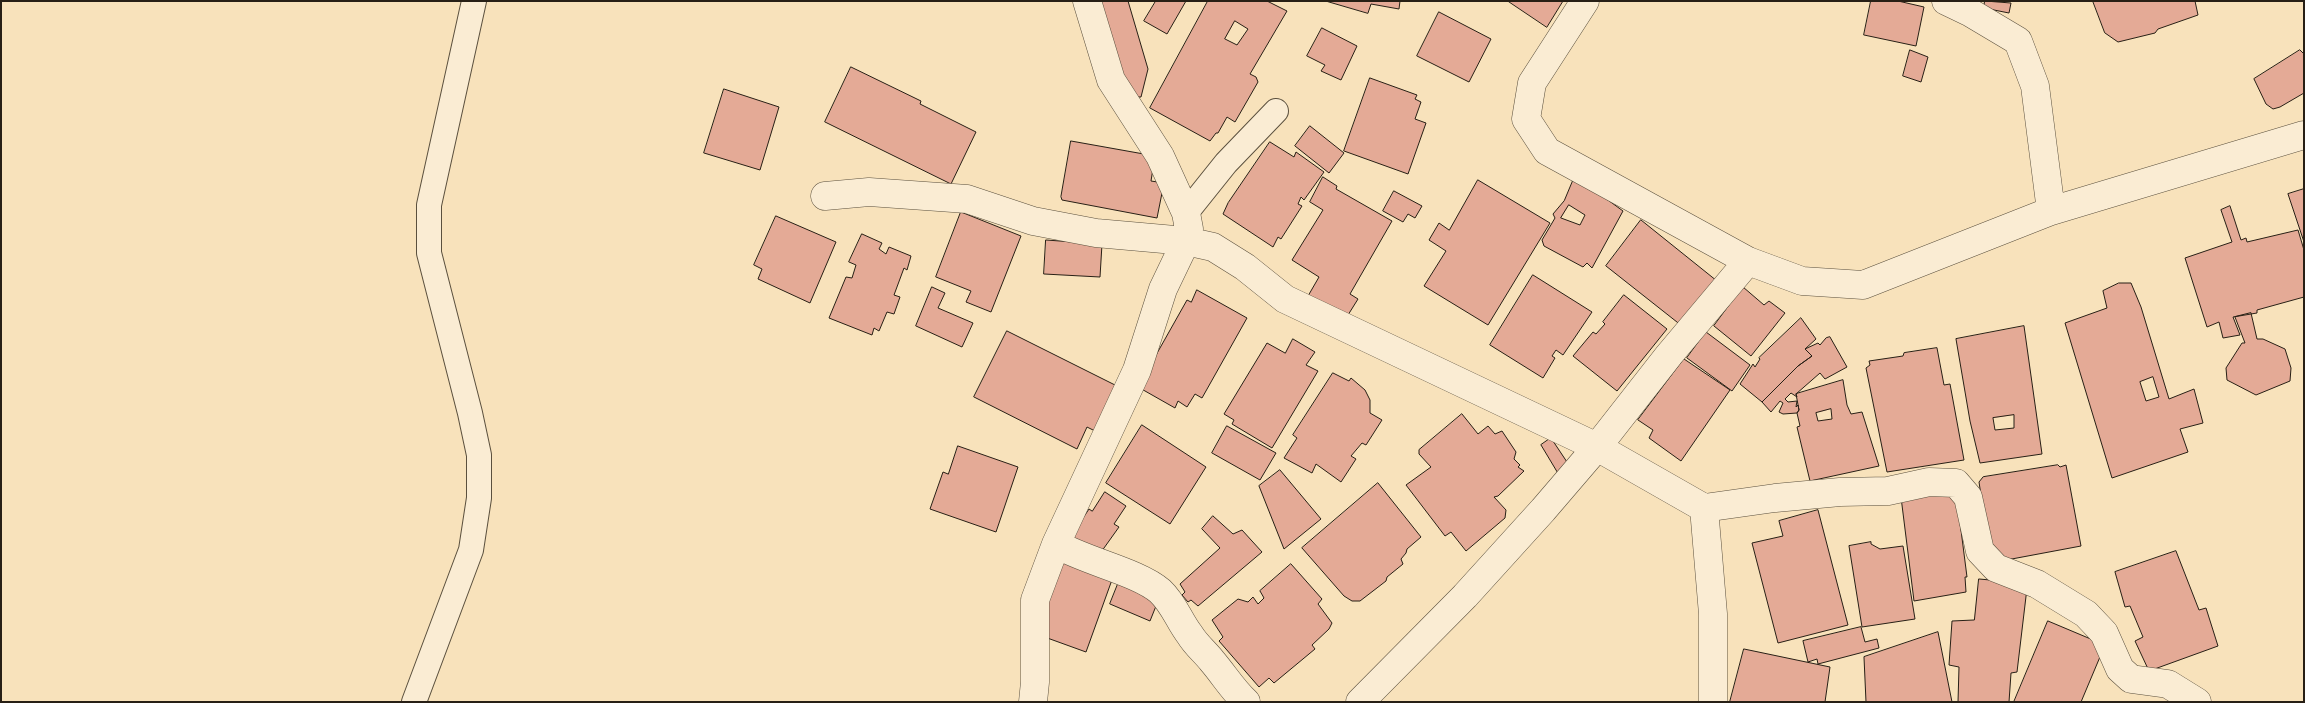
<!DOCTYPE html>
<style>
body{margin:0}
#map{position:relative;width:2305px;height:703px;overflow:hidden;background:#f8e2bb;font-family:"IM FELL English",serif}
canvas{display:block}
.frame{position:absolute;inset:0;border:2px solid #271f15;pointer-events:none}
</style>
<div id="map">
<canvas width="2305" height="703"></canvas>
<div class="frame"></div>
</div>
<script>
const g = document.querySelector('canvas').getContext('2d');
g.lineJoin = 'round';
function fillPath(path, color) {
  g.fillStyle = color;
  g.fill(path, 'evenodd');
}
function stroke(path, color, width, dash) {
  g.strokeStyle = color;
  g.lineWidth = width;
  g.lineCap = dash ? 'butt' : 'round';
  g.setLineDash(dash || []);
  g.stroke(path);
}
const building = new Path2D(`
 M 1099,1 L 1128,1 L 1148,69 L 1141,97 L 1130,97 Z
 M 1156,1 L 1186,1 L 1167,34 L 1144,21 Z
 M 1208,1 L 1267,1 L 1287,11 L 1250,74 L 1256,77 L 1258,82 L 1235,122 L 1227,117 L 1218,133 L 1216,133 L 1210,141 L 1150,108 ZM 1235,21 L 1248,29 L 1237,45 L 1225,39 Z
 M 1326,1 L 1400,1 L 1399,9 L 1371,4 L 1368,13 Z
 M 1508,1 L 1563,1 L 1547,27 Z
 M 1871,1 L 1898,1 L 1924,7 L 1916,46 L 1864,35 Z
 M 1985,1 L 2011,3 L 2009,13 L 1984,8 Z
 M 2093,1 L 2195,1 L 2198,15 L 2158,29 L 2155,33 L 2118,42 L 2105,33 Z
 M 1439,12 L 1491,39 L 1469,82 L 1417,56 Z
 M 1322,28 L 1357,46 L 1341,80 L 1321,71 L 1325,65 L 1307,56 Z
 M 1910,50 L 1928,57 L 1921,82 L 1903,76 Z
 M 2300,50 L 2304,54 L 2304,93 L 2280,107 L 2273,109 L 2266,104 L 2254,79 Z
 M 851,67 L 921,101 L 920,104 L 976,132 L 951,184 L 825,122 Z
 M 1370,78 L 1417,95 L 1415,99 L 1421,102 L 1415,119 L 1426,123 L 1408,174 L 1344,151 Z
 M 724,89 L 779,107 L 760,170 L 704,153 Z
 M 1310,126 L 1344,153 L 1329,173 L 1295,146 Z
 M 1071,141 L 1155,156 L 1151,181 L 1164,183 L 1157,218 L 1062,200 L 1061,197 Z
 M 1270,142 L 1294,157 L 1296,152 L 1324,172 L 1304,200 L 1301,197 L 1298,204 L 1302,206 L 1281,239 L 1278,237 L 1273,247 L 1223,214 L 1228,203 Z
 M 1575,176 L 1623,211 L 1592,268 L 1587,263 L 1583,267 L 1544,246 L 1542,240 L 1555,218 L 1553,214 L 1564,201 ZM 1569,205 L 1585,215 L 1580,225 L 1561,218 Z
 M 1323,177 L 1337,186 L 1336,189 L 1392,221 L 1350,294 L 1358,299 L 1348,315 L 1308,296 L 1319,277 L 1292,260 L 1323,210 L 1310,202 Z
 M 1478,180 L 1550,223 L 1488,325 L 1424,286 L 1446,251 L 1429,240 L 1439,223 L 1449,230 Z
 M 2304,189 L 2304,242 L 2288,194 Z
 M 1394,191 L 1422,206 L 1415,218 L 1408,214 L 1403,222 L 1383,211 Z
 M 2230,206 L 2241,240 L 2246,238 L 2247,242 L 2298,230 L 2304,250 L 2304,297 L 2257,310 L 2257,313 L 2233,317 L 2240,335 L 2223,338 L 2219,322 L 2207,327 L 2185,258 L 2232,242 L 2221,210 Z
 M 961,212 L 1021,236 L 991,312 L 966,302 L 971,291 L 936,277 Z
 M 776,216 L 836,242 L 810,303 L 758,279 L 762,269 L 754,265 Z
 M 1641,220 L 1717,281 L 1682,326 L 1606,266 Z
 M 862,234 L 882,243 L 879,249 L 886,254 L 889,247 L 911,256 L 907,270 L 904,268 L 894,295 L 900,297 L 894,314 L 887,312 L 879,331 L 874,328 L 872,335 L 829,318 L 846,277 L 852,278 L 856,265 L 849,262 Z
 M 1046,240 L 1102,244 L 1100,277 L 1044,274 Z
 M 1533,275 L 1592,312 L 1563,355 L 1556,350 L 1552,356 L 1555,358 L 1543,378 L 1490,345 Z
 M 2119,283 L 2131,283 L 2141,307 L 2169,399 L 2194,389 L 2203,423 L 2180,429 L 2188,452 L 2112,478 L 2065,323 L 2107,308 L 2103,291 ZM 2153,377 L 2159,397 L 2146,401 L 2140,382 Z
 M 932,287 L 945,293 L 938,308 L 973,323 L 962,347 L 916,326 Z
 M 1743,287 L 1764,305 L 1769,301 L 1785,313 L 1751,356 L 1714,326 Z
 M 1197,290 L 1247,318 L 1202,398 L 1195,394 L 1187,407 L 1178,401 L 1175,408 L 1138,387 L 1187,300 L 1191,302 Z
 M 1624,295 L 1667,329 L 1617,391 L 1573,356 L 1593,332 L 1596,334 L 1605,324 L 1603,322 Z
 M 2251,313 L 2257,339 L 2263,339 L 2285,349 L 2291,368 L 2290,381 L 2256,395 L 2227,380 L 2226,368 L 2242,343 L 2245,343 L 2235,317 Z
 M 1801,318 L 1816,339 L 1805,349 L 1812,356 L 1798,366 L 1762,402 L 1740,384 L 1753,364 L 1755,367 L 1760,359 L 1759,358 Z
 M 2024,326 L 2042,454 L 1980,463 L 1970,421 L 1956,339 ZM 2014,415 L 2014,428 L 1995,430 L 1993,418 Z
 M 1007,331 L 1117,386 L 1095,431 L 1087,427 L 1077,449 L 974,397 Z
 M 1706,332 L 1750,365 L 1732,391 L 1687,358 Z
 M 1830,337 L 1847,367 L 1825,379 L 1820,373 L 1796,394 L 1797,397 L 1791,393 L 1785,399 L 1788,402 L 1797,401 L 1796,407 L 1798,405 L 1799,410 L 1797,413 L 1783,414 L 1779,412 L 1783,403 L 1780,401 L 1771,412 L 1762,402 L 1798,366 L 1812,356 L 1805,349 L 1818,343 L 1820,345 L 1826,338 Z
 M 1293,339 L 1315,352 L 1306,365 L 1318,371 L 1272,448 L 1232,424 L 1234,420 L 1224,414 L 1267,343 L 1285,353 Z
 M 1937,348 L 1944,385 L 1950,384 L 1964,460 L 1887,472 L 1866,368 L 1870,365 L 1869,361 L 1903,356 L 1904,353 Z
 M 1684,359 L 1730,390 L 1681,461 L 1649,438 L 1653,430 L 1638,420 Z
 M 1333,373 L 1349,381 L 1351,378 L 1365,390 L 1370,400 L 1370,413 L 1382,420 L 1366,445 L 1362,443 L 1351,456 L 1356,459 L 1341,482 L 1316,464 L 1312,473 L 1284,458 L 1297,438 L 1293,435 Z
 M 1843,380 L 1847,405 L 1851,414 L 1862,412 L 1879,466 L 1810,481 L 1797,427 L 1800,426 L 1797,413 L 1799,410 L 1796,394 ZM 1831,409 L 1832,419 L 1818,421 L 1816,413 Z
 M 1462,414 L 1478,434 L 1488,426 L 1495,434 L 1502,431 L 1516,452 L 1514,459 L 1520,465 L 1518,467 L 1524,471 L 1498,496 L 1494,497 L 1506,510 L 1505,518 L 1466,551 L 1451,532 L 1445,536 L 1406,485 L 1431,467 L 1419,454 L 1419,450 Z
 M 1142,425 L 1206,467 L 1170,524 L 1106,483 Z
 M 1227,426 L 1276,453 L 1260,480 L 1212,453 Z
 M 1551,438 L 1569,465 L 1559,475 L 1541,445 Z
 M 958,446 L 1018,467 L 996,532 L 930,509 L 943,472 L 948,474 Z
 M 2058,465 L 2060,467 L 2066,465 L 2081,546 L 2001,561 L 1990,555 L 1979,482 L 1983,477 Z
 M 1280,470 L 1321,519 L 1284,549 L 1259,486 Z
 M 1378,483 L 1421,537 L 1407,549 L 1406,553 L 1401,559 L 1403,564 L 1387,577 L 1386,581 L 1360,601 L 1352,601 L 1344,596 L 1302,548 Z
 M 1952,488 L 1957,499 L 1967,577 L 1965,577 L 1966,592 L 1914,601 L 1901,497 Z
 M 1105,492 L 1126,506 L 1114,524 L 1119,527 L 1099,555 L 1071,536 L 1089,509 L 1092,511 Z
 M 1818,510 L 1848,625 L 1778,643 L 1752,543 L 1783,536 L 1779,521 Z
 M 1213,516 L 1233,534 L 1242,530 L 1262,552 L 1198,606 L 1191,600 L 1188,602 L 1182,595 L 1185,592 L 1180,584 L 1220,548 L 1202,529 Z
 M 1871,542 L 1871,544 L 1880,549 L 1903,546 L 1915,619 L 1862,627 L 1849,546 Z
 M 2176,551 L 2199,610 L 2206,608 L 2218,646 L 2149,671 L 2135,641 L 2143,637 L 2130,606 L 2125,607 L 2115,572 Z
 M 1061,558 L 1113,577 L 1086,652 L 1039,635 Z
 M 1291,564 L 1322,599 L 1318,604 L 1332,623 L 1329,629 L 1312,645 L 1315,649 L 1274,683 L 1269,678 L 1259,687 L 1219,641 L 1223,637 L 1212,620 L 1238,599 L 1248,602 L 1253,597 L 1258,604 L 1264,598 L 1260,591 Z
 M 1120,579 L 1160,596 L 1150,621 L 1110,604 Z
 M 1979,579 L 2024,583 L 2027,588 L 2017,672 L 2011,673 L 2009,702 L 1958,702 L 1959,667 L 1949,665 L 1952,621 L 1974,620 Z
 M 2048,621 L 2105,645 L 2081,702 L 2014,702 Z
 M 1861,627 L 1865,642 L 1877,639 L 1879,648 L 1818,664 L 1817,659 L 1808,662 L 1803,641 Z
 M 1938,632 L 1952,702 L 1866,702 L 1864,657 Z
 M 1744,649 L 1830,667 L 1825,702 L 1730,702 Z`);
fillPath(building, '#e4aa96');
stroke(building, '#271f15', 1);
const lane = new Path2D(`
 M 1186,213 L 1226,163 L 1276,111
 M 414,702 L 471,550 L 479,498 L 479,455 L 470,413 L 429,253 L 429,205 L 474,1`);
const street = new Path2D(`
 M 1585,1 L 1532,83 L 1526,119 L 1547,151 L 1748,261
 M 1946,1 L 1971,13 L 2018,41 L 2035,86 L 2051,211
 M 825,196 L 869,192 L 967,199 L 1033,221 L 1096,233 L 1186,241 L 1213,247 L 1245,267 L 1285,299 L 1597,447 L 1704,508 L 1713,614 L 1713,702
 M 1704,508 L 1775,498 L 1840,492 L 1888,491 L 1929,482 L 1956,483 L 1968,497 L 1980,551 L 1996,568 L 2037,584 L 2086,614 L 2104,633 L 2120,669 L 2131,679 L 2168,684 L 2197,702
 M 1056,544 C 1085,561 1138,572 1160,591 C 1174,604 1179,621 1190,635 C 1196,645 1205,652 1212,661 C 1224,675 1233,690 1246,702
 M 1033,702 L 1035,682 L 1035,600 L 1056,544 L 1137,370 L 1163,289 L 1186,241 L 1189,229 L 1186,213 L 1160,156 L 1111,80 L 1087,1
 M 1360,702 L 1465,596 L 1543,510 L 1597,447 L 1669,355 L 1748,261 L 1802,281 L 1863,285 L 2051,211 L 2304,135`);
stroke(lane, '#5b503e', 26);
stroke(street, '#5b503e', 29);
stroke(lane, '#faecd3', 24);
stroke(street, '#faecd3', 28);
</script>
